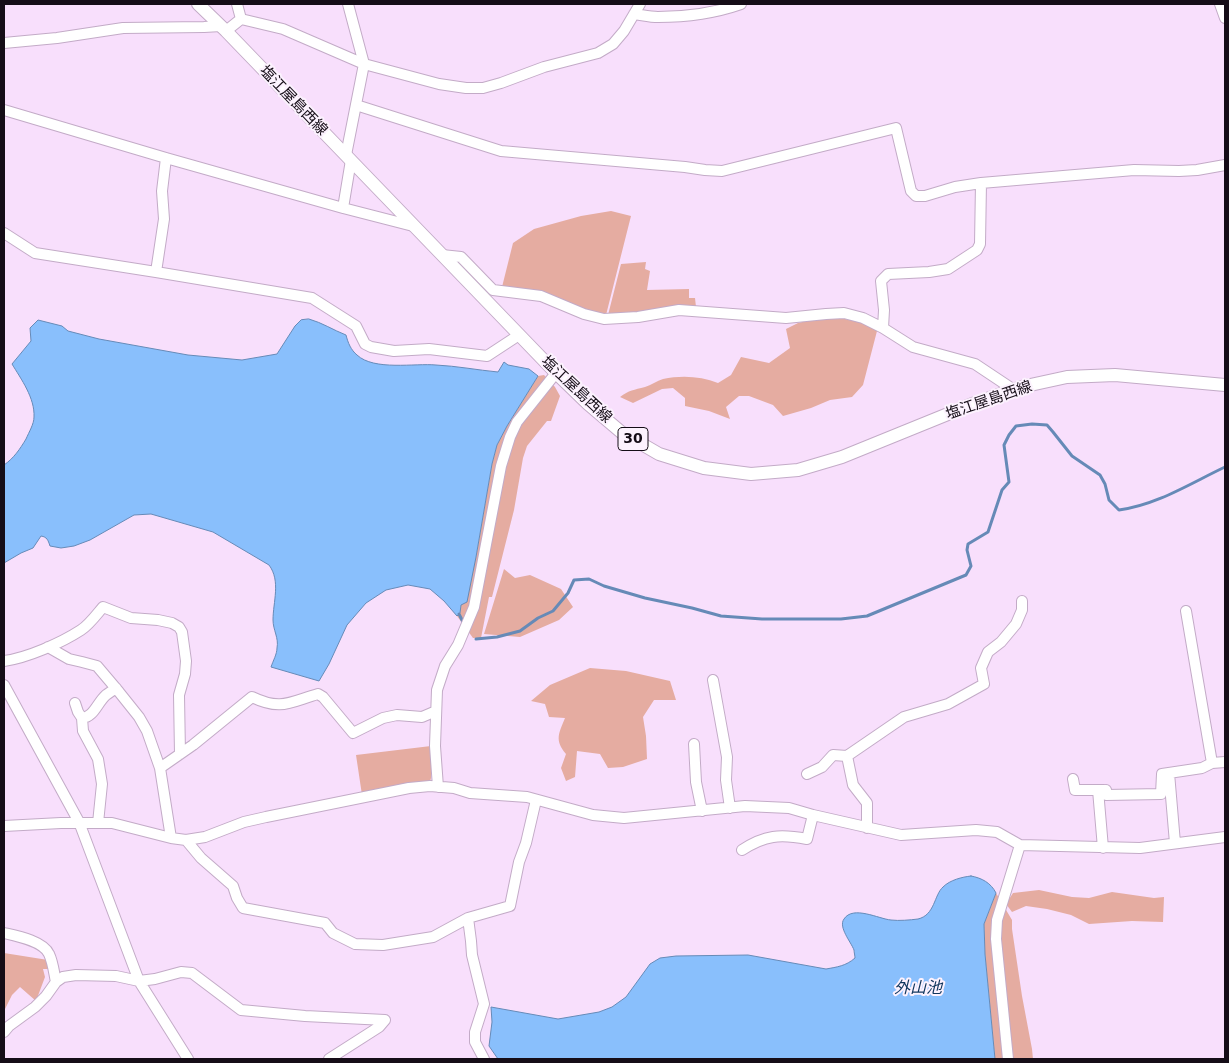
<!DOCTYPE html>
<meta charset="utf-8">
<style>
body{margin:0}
#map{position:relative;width:1229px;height:1063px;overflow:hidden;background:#f8dffc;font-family:"DejaVu Sans",sans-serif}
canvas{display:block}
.frame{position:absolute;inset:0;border:5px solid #150d17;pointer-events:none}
</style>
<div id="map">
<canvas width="1229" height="1063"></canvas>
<div class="frame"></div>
</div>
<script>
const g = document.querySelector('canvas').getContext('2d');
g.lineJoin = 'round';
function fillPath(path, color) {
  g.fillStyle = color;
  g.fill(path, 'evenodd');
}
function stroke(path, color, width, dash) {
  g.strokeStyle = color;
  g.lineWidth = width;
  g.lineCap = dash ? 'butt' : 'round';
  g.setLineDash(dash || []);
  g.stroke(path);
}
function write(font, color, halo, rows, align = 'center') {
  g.font = font + ' "DejaVu Sans","Noto Sans JP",sans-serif';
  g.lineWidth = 4;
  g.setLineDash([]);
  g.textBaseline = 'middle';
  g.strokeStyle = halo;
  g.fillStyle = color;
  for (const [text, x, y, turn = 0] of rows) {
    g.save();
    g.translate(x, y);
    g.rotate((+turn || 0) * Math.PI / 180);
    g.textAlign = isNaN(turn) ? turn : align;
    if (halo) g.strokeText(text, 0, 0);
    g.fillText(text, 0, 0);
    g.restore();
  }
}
fillPath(new Path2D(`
 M 611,211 L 631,216 L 606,315 L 502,287 L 513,243 L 534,229 L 581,216 Z
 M 646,262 L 645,269 L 650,271 L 647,290 L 689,289 L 689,298 L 695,298 L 696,307 L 608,315 L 621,264 Z
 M 828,316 L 862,322 L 877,331 L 863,385 L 852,397 L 830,400 L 811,408 L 783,416 L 773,405 L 749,396 L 739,396 L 726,407 L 730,419 L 709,411 L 685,406 L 685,398 L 673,388 L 662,389 L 633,403 L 620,397 C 629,390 634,390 645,387 C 651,385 657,381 663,379 C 681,375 701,376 718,383 L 731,375 L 741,357 L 769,363 L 790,348 L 786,329 L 798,323 Z
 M 544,375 L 555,387 L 560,396 L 551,421 L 547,421 L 527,446 L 523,458 L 514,510 L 492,597 L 489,597 L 481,638 L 473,638 L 457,616 L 460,613 L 461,604 L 476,557 L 492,464 L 497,445 L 507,426 L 538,376 Z
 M 504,569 L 515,578 L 530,575 L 561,589 L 573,607 L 559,620 L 520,637 L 484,634 Z
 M 590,668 L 626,671 L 670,681 L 676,700 L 654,700 L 643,717 L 646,736 L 647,759 L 623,767 L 608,768 L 600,754 L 577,751 L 575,777 L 566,781 L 561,768 L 566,754 C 554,740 559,733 565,718 L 549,717 L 545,704 L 531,701 L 550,685 Z
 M 431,746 L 431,778 L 430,782 L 362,795 L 356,755 Z
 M 1039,890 L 1072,897 L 1089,898 L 1112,892 L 1154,898 L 1164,897 L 1163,922 L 1132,921 L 1089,924 L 1071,915 L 1047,909 L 1026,906 L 1012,912 L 1006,904 L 1013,893 Z
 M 996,893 L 1012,920 L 1012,929 L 1022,996 L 1032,1049 L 1033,1059 L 995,1059 L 985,954 L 984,924 Z
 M 4,953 L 48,960 L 48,969 L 43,969 L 45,977 L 36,1001 L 20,987 L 12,995 L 5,1009 L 4,1008 Z`), '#e5aca1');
const water = new Path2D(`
 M 309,319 C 323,323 333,330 346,335 C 348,343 351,350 357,355 C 374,371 415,363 436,365 C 457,366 477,370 498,372 L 504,362 L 508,365 L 529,369 L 538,376 L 507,426 L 497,445 L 492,464 L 476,557 L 467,602 L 461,605 L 460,613 L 457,616 L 444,601 L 430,589 L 408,585 L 386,590 L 366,603 L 347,625 L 329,664 L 319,681 L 271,667 C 273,661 277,654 277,648 C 279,638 273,630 273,620 C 273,602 281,581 269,565 L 213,532 L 151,514 L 134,515 L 90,540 L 74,546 L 61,548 L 50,546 C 48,540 47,537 41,536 L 33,548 L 21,553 L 4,563 L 4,465 C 14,458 20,449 26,439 C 29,432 34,424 34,417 C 35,398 21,379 12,364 L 31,341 L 30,328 L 38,320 L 62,326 L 68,331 L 99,339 L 188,355 L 242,360 L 277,354 L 295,326 L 301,320 Z
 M 971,876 C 982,878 991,883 996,893 L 984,924 L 985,954 L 995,1059 L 498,1059 L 489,1046 L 492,1022 L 491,1007 L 558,1019 L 599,1012 L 612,1007 L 626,997 L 650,964 L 660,958 L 676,956 L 748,955 L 826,969 C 837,967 846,966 855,958 C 855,956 854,952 854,950 C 851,942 838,927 844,919 C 853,905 879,919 891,920 C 899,921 910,920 918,919 C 935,915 934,895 943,887 C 950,880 962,877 971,876 Z`);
fillPath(water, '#89bffc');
stroke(water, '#668ab7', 1);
stroke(new Path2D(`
 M 459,614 L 464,624
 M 476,639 L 497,637 L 520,631 L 538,618 L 553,611 L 568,593 L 574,580 L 589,579 L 604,586 L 645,598 L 692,608 L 721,616 L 762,619 L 841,619 L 867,616 L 966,575 L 971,566 L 967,550 L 968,544 L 988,532 L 1002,490 L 1009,482 L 1004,445 L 1009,435 L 1016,426 L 1032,424 L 1047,425 L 1053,432 L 1072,456 L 1100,475 L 1105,484 L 1109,500 L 1119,510 C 1157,505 1191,483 1225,467`), '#668ab7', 3);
const minor = new Path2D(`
 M 237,4 L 241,19
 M 1220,4 L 1225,18
 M 634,14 C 642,15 650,17 658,17 C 686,17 715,13 741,4
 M 226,31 L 241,19 L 283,29 L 364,64 L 439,84 L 466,88 L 483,88 L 501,83 L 544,67 L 598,53 L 613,44 L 624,31 L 640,4
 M 4,43 L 57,38 L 123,28 L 204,27 L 221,26
 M 356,105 L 501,151 L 685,167 L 705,170 L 722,171 L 896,128 L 911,191 L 916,196 L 925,196 L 955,187 L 981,183 L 1134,170 L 1179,171 L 1197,170 L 1225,165
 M 4,110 L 166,158 L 343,208 L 413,226
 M 346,155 L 364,64 L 348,4
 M 343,208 L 351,160
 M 4,233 L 35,253 L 156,272 L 312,298 L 356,326 L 365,344 L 371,347 L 394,351 L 429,349 L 487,356 L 519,335
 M 442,255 L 461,257 L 493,290 L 541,296 L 584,314 L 604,319 L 638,317 L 679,310 L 786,318 L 826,314 L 844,313 L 863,318 L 883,328 L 913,347 L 975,364 L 1014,390
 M 156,272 L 164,219 L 162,191 L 166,158
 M 883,328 L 884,310 L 881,281 L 888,274 L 929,272 L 948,269 L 977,250 L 980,244 L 981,183
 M 1186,611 L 1212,763
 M 48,647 L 69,659 L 82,662 L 97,666 L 119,692 L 139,717 L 147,731 L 160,768 L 171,838
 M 4,661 C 27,658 61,643 81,630 C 89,625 97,614 103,607 L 131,618 L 158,620 L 172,623 L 179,627 L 182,632 L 186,661 L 185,674 L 179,695 L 180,754
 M 713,680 L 727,757 L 726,780 L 730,808
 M 4,685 L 79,822 L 139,981 L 188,1059
 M 75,703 L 78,712 L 82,718 C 94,717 97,703 106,695 C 109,693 113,690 116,688
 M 82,718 L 83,731 L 98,759 L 102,784 L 98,823
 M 694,744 L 696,782 L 702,811
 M 847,756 L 853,785 L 867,803 L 867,828
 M 160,768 L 193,745 L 252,697 C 281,711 290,702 318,694 L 323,697 L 353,733 L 383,718 L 397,715 L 422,717 L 436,711
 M 1169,773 L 1175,843
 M 807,774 L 822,767 L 833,755 L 847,756 L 904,717 L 948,704 L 984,684 L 981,668 L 988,652 L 1001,642 L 1016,624 L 1022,610 L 1022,601
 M 1073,779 L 1075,790 L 1104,790
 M 438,787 L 435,746 L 437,690 L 445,666 L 458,645 L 474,607 L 501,466 L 510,437 L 517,422 L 556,373
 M 1098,790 L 1103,848
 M 1106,790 L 1106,795 L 1161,794 L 1162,774 L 1202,768 L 1212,763 L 1225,762
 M 4,826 L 61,823 L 112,823 L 171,838 L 186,840 L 205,837 L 244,822 L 266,817 L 409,788 L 430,786 L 454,788 L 470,793 L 527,797 L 593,815 L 624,818 L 745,806 L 789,808 L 813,815 L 901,835 L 976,830 L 997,832 L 1020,845 L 1140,848 L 1225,837
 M 186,840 L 201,858 L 233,886 L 237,898 L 243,908 L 325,923 L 333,933 L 355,944 L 383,945 L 433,937 L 468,918 L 510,906 L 519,862 L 526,843 L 536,800
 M 742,850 C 765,835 780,834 807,839 L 813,815
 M 468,918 L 471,941 L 472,955 L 484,1004 L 475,1032 L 475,1042 L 484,1059
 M 4,933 C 17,936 43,941 49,954 C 53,962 54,973 56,982
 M 4,1032 L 9,1026 L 35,1007 L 46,996 L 56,982 L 63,977 L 76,975 L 116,976 L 139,981 L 155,979 L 181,972 L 192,973 L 241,1010 L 305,1016 L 385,1020
 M 329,1059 L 379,1027 L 385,1020
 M 1008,1059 L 996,939 L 997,920 L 1020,845`);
const major = new Path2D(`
 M 198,4 L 226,31 L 556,373 L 588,404 L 621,432 L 659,454 L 704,468 L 751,474 L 798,470 L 842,457 L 975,403 L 1021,387 L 1067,377 L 1115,375 L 1225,385`);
stroke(minor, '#c3abc7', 12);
stroke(major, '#c3abc7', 14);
stroke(minor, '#fff', 10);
stroke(major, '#fff', 12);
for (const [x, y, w] of [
 [633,439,30]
]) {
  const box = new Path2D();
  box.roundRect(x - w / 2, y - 11.5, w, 23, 4);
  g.fillStyle = '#fcf2fe';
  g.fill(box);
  stroke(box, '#150d17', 1);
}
write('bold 14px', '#150d17', null, [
 ["30",633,439]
]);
write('15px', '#150d17', '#fcf2fe', [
 ["塩江屋島西線",293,101,46],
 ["塩江屋島西線",576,390,43],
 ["塩江屋島西線",989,401,-19]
]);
write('italic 16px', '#0f355c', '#fcf2fe', [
 ["外山池",918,989]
]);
</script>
